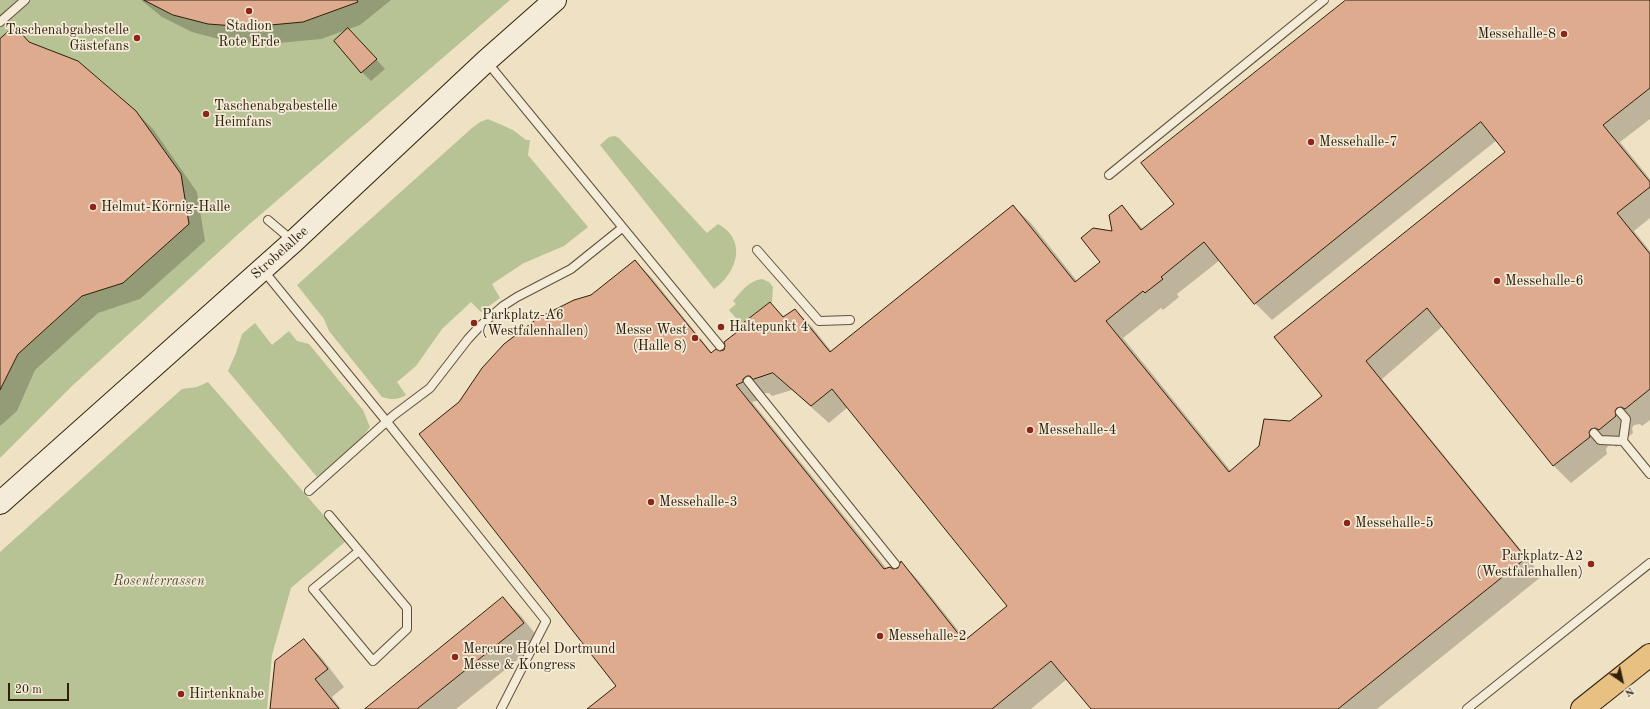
<!DOCTYPE html>
<meta charset="utf-8">
<style>
body{margin:0}
#map{position:relative;width:1650px;height:709px;overflow:hidden;background:#eee1c4;font-family:"Old Standard TT",serif}
canvas{display:block}
.north{position:absolute;left:1602px;top:661px;width:40px;height:40px;-webkit-text-stroke:3px #f4ecd9;paint-order:stroke;rotate:146deg;font-size:11px;font-weight:700;line-height:16px;text-align:center;color:#30200a}
.north::after{content:'';display:block;margin:auto;width:14px;height:18px;background:#30200a;clip-path:polygon(50% 0,100% 100%,50% 72%,0 100%)}
.scale{position:absolute;left:8px;top:683px;width:61px;height:18px;box-sizing:border-box;border:2px solid #30200a;border-top:0;padding-left:5px;font-size:12px;line-height:14px;white-space:nowrap;color:#30200a;-webkit-text-stroke:3px #f4ecd9;paint-order:stroke}
</style>
<div id="map">
<canvas width="1650" height="709"></canvas>
<div class="north">N</div>
<div class="scale">20 m</div>
</div>
<script>
const g = document.querySelector('canvas').getContext('2d');
g.lineJoin = 'round';
function fillPath(path, color) {
  g.fillStyle = color;
  g.fill(path, 'evenodd');
}
function stroke(path, color, width, dash) {
  g.strokeStyle = color;
  g.lineWidth = width;
  g.lineCap = dash ? 'butt' : 'round';
  g.setLineDash(dash || []);
  g.stroke(path);
}
function write(font, color, halo, rows, align = 'center') {
  g.font = font + ' "Old Standard TT",serif';
  g.lineWidth = 3.5;
  g.setLineDash([]);
  g.textBaseline = 'middle';
  g.strokeStyle = halo;
  g.fillStyle = color;
  for (const [text, x, y, turn = 0] of rows) {
    g.save();
    g.translate(x, y);
    g.rotate((+turn || 0) * Math.PI / 180);
    g.textAlign = isNaN(turn) ? turn : align;
    if (halo) g.strokeText(text, 0, 0);
    g.fillText(text, 0, 0);
    g.restore();
  }
}
fillPath(new Path2D(`
 M 0,0 L 510,0 L 245,228 L 72,386 L 0,458 Z
 M 488,119 L 513,130 L 526,140 L 530,140 L 528,155 L 588,227 L 564,246 L 524,263 L 492,284 L 500,298 L 481,312 L 471,302 L 442,329 L 416,366 L 397,382 L 406,395 C 398,400 391,400 382,397 L 329,331 L 324,319 L 297,285 L 472,128 L 480,122 Z
 M 615,136 L 619,138 L 707,233 L 718,224 C 748,240 737,273 714,289 L 600,145 L 609,137 Z
 M 762,279 L 769,282 L 773,287 L 772,303 L 770,302 L 741,324 L 729,310 L 736,304 L 733,301 C 742,291 748,281 762,279 Z
 M 255,323 L 272,345 L 289,331 L 297,341 L 309,344 L 363,410 L 370,427 L 362,438 L 317,477 L 228,371 L 236,353 L 242,334 Z
 M 208,382 L 346,541 L 291,588 L 272,655 L 267,709 L 0,709 L 0,552 L 182,389 L 197,387 Z`), '#b8c395');
fillPath(new Path2D(`
 M 141,0 L 391,0 L 360,25 L 321,39 L 268,44 L 226,41 L 192,32 L 162,17 Z
 M 1347,0 L 1650,0 L 1650,119 L 1620,142 L 1650,179 L 1650,218 L 1634,231 L 1650,251 L 1650,420 L 1642,426 L 1640,424 L 1634,425 L 1632,428 L 1633,433 L 1616,447 L 1614,445 L 1608,446 L 1606,449 L 1607,454 L 1571,483 L 1554,466 L 1443,326 L 1382,379 L 1542,576 L 1377,709 L 1092,709 L 1067,679 L 1031,709 L 589,709 L 618,686 L 592,296 L 635,261 L 652,278 L 712,353 L 725,351 L 743,329 L 770,303 L 784,317 L 795,310 L 812,327 L 832,352 L 1013,206 L 1031,223 L 1077,281 L 1102,262 L 1122,206 L 1143,229 L 1175,204 ZM 1497,140 L 1507,153 L 1323,396 L 1231,471 L 1123,338 L 1161,308 L 1163,310 L 1179,297 L 1177,294 L 1220,260 L 1255,303 L 1272,320 ZM 792,390 L 829,423 L 848,407 L 1008,606 L 966,640 L 918,580 L 902,563 L 899,569 L 887,569 L 752,402 L 760,400 L 760,396 L 764,393 L 769,393 L 772,396 Z
 M 14,27 L 31,44 L 136,112 L 153,129 L 197,192 L 205,241 L 140,299 L 98,313 L 35,370 L 17,411 L 0,426 L 0,40 Z
 M 358,39 L 385,69 L 371,81 L 362,72 Z
 M 503,598 L 521,616 L 541,641 L 456,709 L 366,709 Z
 M 304,640 L 321,657 L 344,687 L 332,697 L 341,709 L 275,709 Z`), '#0003');
const building = new Path2D(`
 M 144,0 L 357,0 L 358,2 L 303,22 L 249,27 L 208,24 L 173,15 Z
 M 1346,0 L 1650,0 L 1650,88 L 1603,125 L 1650,182 L 1650,187 L 1617,213 L 1650,254 L 1650,389 L 1625,409 L 1621,407 L 1617,408 L 1615,411 L 1616,416 L 1599,430 L 1595,428 L 1591,429 L 1589,432 L 1590,437 L 1553,466 L 1427,308 L 1366,361 L 1526,558 L 1338,709 L 1091,709 L 1051,661 L 992,709 L 587,709 L 616,686 L 419,434 L 459,402 L 482,368 L 504,344 L 538,318 L 574,300 L 591,295 L 635,260 L 711,353 L 716,349 L 720,351 L 724,350 L 725,346 L 724,342 L 741,329 L 739,326 L 770,302 L 783,317 L 795,309 L 830,352 L 1013,205 L 1075,282 L 1100,262 L 1081,238 L 1093,228 L 1112,231 L 1109,215 L 1122,205 L 1141,230 L 1174,204 L 1141,163 ZM 1481,122 L 1505,152 L 1274,337 L 1322,396 L 1290,421 L 1264,419 L 1259,446 L 1229,472 L 1106,321 L 1143,291 L 1145,293 L 1163,279 L 1161,277 L 1204,242 L 1254,304 ZM 773,373 L 811,406 L 832,389 L 1007,606 L 964,641 L 901,561 L 898,568 L 893,569 L 890,567 L 884,569 L 736,385 L 743,382 L 743,379 L 747,376 L 750,376 L 753,379 Z
 M 15,26 L 29,42 L 78,61 L 136,111 L 181,174 L 189,224 L 123,283 L 82,296 L 18,354 L 0,390 L 0,39 Z
 M 348,28 L 377,59 L 361,73 L 334,41 Z
 M 503,597 L 524,623 L 417,709 L 365,709 Z
 M 304,639 L 328,669 L 315,679 L 339,709 L 270,709 L 275,661 Z`);
fillPath(building, '#deab8f');
stroke(building, '#30200a', 1);
const lane = new Path2D(`
 M 0,22 L 25,0
 M 487,62 L 720,346
 M 1109,175 L 1324,0
 M 268,220 L 293,241
 M 757,250 L 819,321 L 850,320
 M 263,270 L 387,422 L 546,621 L 501,709
 M 748,381 L 895,564
 M 1620,412 L 1626,419 L 1623,441 L 1650,474
 M 1594,433 L 1600,440 L 1623,441
 M 309,491 L 394,415 L 430,388 L 468,339 L 480,326 L 503,306 L 517,297 L 571,269 L 622,228
 M 329,515 L 407,608 L 407,629 L 373,661 L 313,589 L 359,551
 M 1467,709 L 1650,563`);
const secondary = new Path2D(`
 M 0,503 L 294,241 L 486,61 L 555,0`);
const primary = new Path2D(`
 M 1582,709 L 1650,655`);
stroke(lane, '#605038', 10);
stroke(secondary, '#30200a', 24);
stroke(primary, '#30200a', 24);
stroke(lane, '#f4ecd9', 8);
stroke(secondary, '#f4ecd9', 22);
stroke(primary, '#e7c082', 22);
for (const [x, y, r, color] of [
 [249,11,4,"#8f2418"],
 [1564,34,4,"#8f2418"],
 [137,38,4,"#8f2418"],
 [206,114,4,"#8f2418"],
 [1311,142,4,"#8f2418"],
 [93,207,4,"#8f2418"],
 [1497,281,4,"#8f2418"],
 [474,323,4,"#8f2418"],
 [721,327,4,"#8f2418"],
 [695,338,4,"#8f2418"],
 [1030,430,4,"#8f2418"],
 [651,502,4,"#8f2418"],
 [1347,523,4,"#8f2418"],
 [1591,564,4,"#8f2418"],
 [880,636,4,"#8f2418"],
 [455,657,4,"#8f2418"],
 [181,694,4,"#8f2418"]
]) {
  const dot = new Path2D();
  dot.arc(x, y, r, 0, 2 * Math.PI);
  g.fillStyle = color;
  g.fill(dot);
  stroke(dot, '#f4ecd9', 1.5);
}
write('14px', '#30200a', '#f4ecd9', [
 ["Stadion",249,26,"center"],
 ["Rote Erde",249,42,"center"],
 ["Taschenabgabestelle",129,30,"right"],
 ["Gästefans",129,46,"right"],
 ["Messehalle-8",1556,34,"right"],
 ["Taschenabgabestelle",214,106],
 ["Heimfans",214,122],
 ["Messehalle-7",1319,142],
 ["Helmut-Körnig-Halle",101,207],
 ["Messehalle-6",1505,281],
 ["Parkplatz-A6",482,315],
 ["(Westfalenhallen)",482,331],
 ["Haltepunkt 4",729,327],
 ["Messe West",687,330,"right"],
 ["(Halle 8)",687,346,"right"],
 ["Messehalle-4",1038,430],
 ["Messehalle-3",659,502],
 ["Messehalle-5",1355,523],
 ["Parkplatz-A2",1583,556,"right"],
 ["(Westfalenhallen)",1583,572,"right"],
 ["Messehalle-2",888,636],
 ["Mercure Hotel Dortmund",463,649],
 ["Messe & Kongress",463,665],
 ["Hirtenknabe",189,694]
], 'left');
write('14px', '#30200a', '#f4ecd9', [
 ["Strobelallee",280,253,-42]
]);
write('italic 14px', '#595134', '#f4ecd9', [
 ["Rosenterrassen",159,581]
]);
</script>
